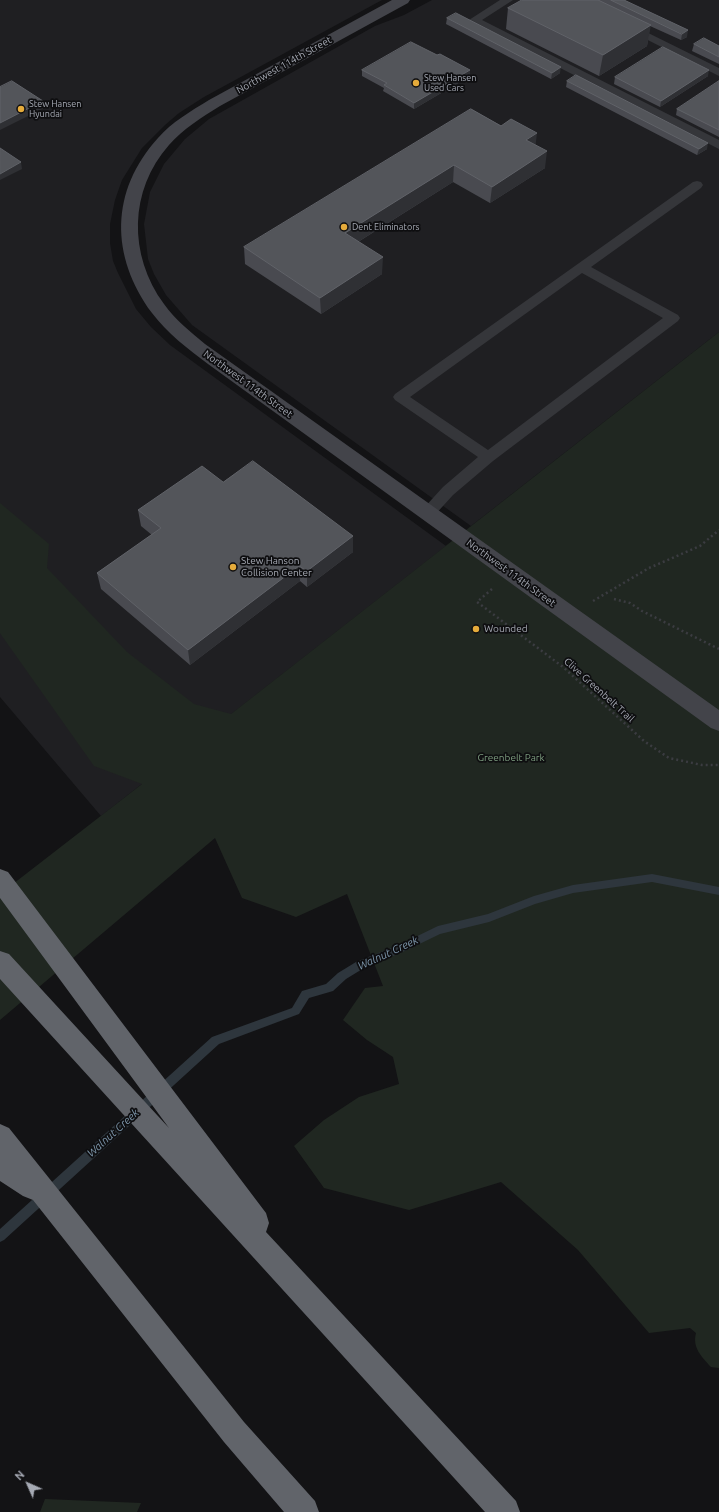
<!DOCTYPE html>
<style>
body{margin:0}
#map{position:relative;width:719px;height:1512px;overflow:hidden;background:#131315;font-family:Ubuntu,sans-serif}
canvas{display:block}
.north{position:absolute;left:8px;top:1464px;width:40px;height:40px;-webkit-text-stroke:3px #0e0e10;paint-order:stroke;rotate:315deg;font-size:11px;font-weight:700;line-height:16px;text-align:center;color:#a6aab4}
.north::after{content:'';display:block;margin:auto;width:14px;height:18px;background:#a6aab4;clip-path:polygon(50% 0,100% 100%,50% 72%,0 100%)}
</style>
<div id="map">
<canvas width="719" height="1512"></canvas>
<div class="north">N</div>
</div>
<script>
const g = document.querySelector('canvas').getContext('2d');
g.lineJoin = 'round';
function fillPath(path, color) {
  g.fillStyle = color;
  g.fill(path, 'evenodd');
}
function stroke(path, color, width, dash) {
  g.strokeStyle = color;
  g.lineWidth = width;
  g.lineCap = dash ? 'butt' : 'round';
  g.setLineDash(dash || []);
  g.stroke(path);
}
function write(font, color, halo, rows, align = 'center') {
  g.font = font + ' Ubuntu,sans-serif';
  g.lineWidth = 3.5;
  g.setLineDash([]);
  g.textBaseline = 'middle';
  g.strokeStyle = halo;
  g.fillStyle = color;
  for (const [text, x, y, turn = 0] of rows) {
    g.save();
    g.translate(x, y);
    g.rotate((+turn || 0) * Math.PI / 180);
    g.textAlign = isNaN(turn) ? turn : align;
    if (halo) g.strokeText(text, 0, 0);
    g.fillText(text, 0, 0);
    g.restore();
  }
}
fillPath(new Path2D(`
 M 0,0 L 382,0 L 204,97 L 179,113 L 165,125 L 142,148 L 122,180 L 115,200 L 110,224 L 110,243 L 113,261 L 118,273 L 136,309 L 151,327 L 170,345 L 446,546 L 101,816 L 0,697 Z
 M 432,0 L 719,0 L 719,332 L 471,526 L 192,325 L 166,295 L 154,274 L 148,259 L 144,224 L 150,192 L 164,164 L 185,139 L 209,119 L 375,26 L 404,15 Z`), '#1f1f22');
fillPath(new Path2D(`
 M 719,332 L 719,1368 L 711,1367 C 702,1357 692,1348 696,1333 L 690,1328 L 649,1333 L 578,1250 L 501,1182 L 409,1210 L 324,1188 L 294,1146 L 324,1120 L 359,1097 L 399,1084 L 393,1057 L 367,1040 L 343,1020 L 365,988 L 383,986 L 347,894 L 296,917 L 242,898 L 215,838 L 0,1020 L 0,894 L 142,784 L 94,766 L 2,636 L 0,633 L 0,503 L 49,544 L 47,568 L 127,652 L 194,704 L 231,714 Z
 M 45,1499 L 141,1503 L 137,1512 L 40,1512 Z`), '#202721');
fillPath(new Path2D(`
 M 652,874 L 719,887 L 719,895 L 652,882 L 573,893 L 535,904 L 489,922 L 440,934 L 407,950 L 364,968 L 346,979 L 333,991 L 309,998 L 299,1014 L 219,1044 L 4,1240 L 0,1242 L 0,1229 L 212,1037 L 292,1008 L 302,991 L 326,984 L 338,973 L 356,962 L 401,944 L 438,926 L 488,914 L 534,896 L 573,885 Z`), '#2e363d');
stroke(new Path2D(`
 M 492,589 L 477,602 L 563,667 L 644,741 L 669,758 L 702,765 L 719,765
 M 614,599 L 630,603 L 642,611 L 719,649
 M 593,601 L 649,568 L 700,546 L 719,530`), '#3b3c41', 2.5, [2, 3]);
fillPath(new Path2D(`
 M 500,0 L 513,0 L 482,20 L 719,140 L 719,149 L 470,22 L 469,20 Z
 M 628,23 L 719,68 L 719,76 L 624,28 L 622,26 Z
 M 697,181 L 701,182 L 703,185 L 701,188 L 591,267 L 678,315 L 680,318 L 678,321 L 493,461 L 453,495 L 433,517 L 428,519 L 423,517 L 420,513 L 423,509 L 443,487 L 478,457 L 395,400 L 393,397 L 395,394 L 693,182 ZM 582,273 L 663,318 L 488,450 L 410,397 Z`), '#35363a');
fillPath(new Path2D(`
 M 392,0 L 410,0 L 408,3 L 220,106 C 202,117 183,129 169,145 C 129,190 128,255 164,304 C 175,320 191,332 205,344 L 719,710 L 719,731 L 711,728 L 208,364 C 188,349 167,333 152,313 C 110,256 110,191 158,138 C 172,122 191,111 209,100 Z`), '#43444a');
fillPath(new Path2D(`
 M 0,869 L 8,872 L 266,1213 L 269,1223 L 266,1232 L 516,1501 L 520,1512 L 485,1512 L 0,979 L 0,951 L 9,954 L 169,1128 L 0,898 Z
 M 0,1124 L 9,1128 L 244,1422 L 315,1501 L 319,1512 L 284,1512 L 224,1442 L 33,1200 L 23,1196 L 0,1181 Z`), '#61646a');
fillPath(new Path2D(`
 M 522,0 L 624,0 L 687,37 L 681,40 L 650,26 L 647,46 L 599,76 L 506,29 L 508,8 Z
 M 447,18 L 560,73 L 551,79 L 446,24 Z
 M 694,44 L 719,46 L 719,64 L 692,51 Z
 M 437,55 L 470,76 L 414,109 L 383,91 L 384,88 L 362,76 L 362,70 Z
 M 708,76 L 660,107 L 614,84 L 615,77 Z
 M 567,81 L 707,149 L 697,155 L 566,87 Z
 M 719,81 L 719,137 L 676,115 L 677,109 Z
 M 471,109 L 536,145 L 545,168 L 490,203 L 453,182 L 358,242 L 382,274 L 321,314 L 245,264 L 244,247 Z
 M 223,482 L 353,536 L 353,552 L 307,587 L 300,581 L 190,665 L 101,589 L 97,573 L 152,535 L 141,526 L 138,510 Z`), '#494a50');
fillPath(new Path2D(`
 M 651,25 L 647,46 L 599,76 L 603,55 Z
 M 688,30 L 687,37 L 681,40 L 682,34 Z
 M 561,67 L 560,73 L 551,79 L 552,73 Z
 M 470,70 L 470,76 L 414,109 L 414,103 Z
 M 709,70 L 708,76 L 660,107 L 661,101 Z
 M 43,101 L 44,108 L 0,130 L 0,123 Z
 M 537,133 L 535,150 L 526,140 Z
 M 708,143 L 707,149 L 697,155 L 699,149 Z
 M 547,151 L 545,168 L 490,203 L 492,187 Z
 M 21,162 L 22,169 L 0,180 L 0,174 Z
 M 454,165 L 453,182 L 345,250 L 345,233 Z
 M 383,257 L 382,274 L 321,314 L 320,298 Z
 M 353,536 L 353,552 L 307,587 L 307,571 Z
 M 299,566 L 300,581 L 190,665 L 188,650 Z`), '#2f3034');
const building = new Path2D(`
 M 522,0 L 598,0 L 651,25 L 603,55 L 508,8 Z
 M 611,0 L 624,0 L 688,30 L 682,34 Z
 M 456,13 L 561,67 L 552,73 L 447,18 Z
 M 704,38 L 719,46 L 719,57 L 694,44 Z
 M 411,42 L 437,55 L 440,54 L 470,70 L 414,103 L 384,85 L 387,83 L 362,70 Z
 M 663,47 L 709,70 L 661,101 L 615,77 Z
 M 576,75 L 708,143 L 699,149 L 567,81 Z
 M 12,81 L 43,101 L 0,123 L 0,87 Z
 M 719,81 L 719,130 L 677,109 Z
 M 471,109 L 501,126 L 511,119 L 537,133 L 526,140 L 547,151 L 492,187 L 454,165 L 345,233 L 383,257 L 320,298 L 244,247 Z
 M 0,148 L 21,162 L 0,174 Z
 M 253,461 L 353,536 L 307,571 L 299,566 L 188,650 L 97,573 L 161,528 L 138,510 L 202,466 L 223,482 Z`);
fillPath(building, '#53555a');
stroke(building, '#606268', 1);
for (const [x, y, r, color] of [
 [416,83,4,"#e5ab3b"],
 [21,109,4,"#e5ab3b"],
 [344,227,4,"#e5ab3b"],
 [233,567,4,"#e5ab3b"],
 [476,629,4,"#e5ab3b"]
]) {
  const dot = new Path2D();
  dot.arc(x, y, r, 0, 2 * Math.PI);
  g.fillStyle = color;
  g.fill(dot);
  stroke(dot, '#0e0e10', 1.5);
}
write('9px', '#a6aab4', '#0e0e10', [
 ["Stew Hansen",424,78],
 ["Used Cars",424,88],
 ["Stew Hansen",29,104],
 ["Hyundai",29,114],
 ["Dent Eliminators",352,227]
], 'left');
write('10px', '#a6aab4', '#0e0e10', [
 ["Northwest 114th Street",284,65,-29],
 ["Northwest 114th Street",248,384,36],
 ["Northwest 114th Street",511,573,36],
 ["Clive Greenbelt Trail",599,690,42]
]);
write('10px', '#a6aab4', '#0e0e10', [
 ["Stew Hanson",241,561],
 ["Collision Center",241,573],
 ["Wounded",484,629]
], 'left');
write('10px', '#7e9e80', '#0e0e10', [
 ["Greenbelt Park",511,758]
]);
write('italic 11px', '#7f98ad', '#0e0e10', [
 ["Walnut Creek",388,953,-25],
 ["Walnut Creek",113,1133,-42]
]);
</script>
